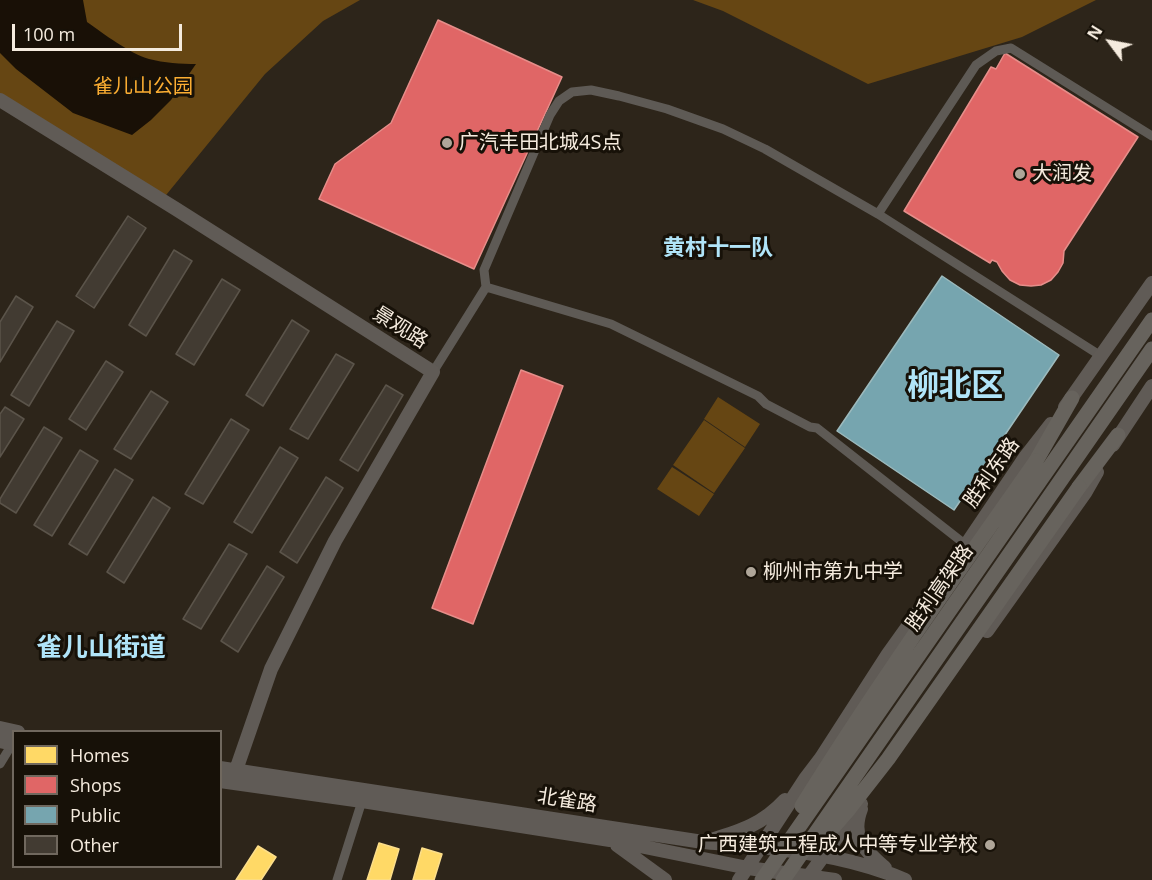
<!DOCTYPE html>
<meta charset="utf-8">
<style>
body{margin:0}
#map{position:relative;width:1152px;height:880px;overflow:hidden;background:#2d251a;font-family:"Open Sans",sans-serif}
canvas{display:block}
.legend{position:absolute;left:12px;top:730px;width:210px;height:138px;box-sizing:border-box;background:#171108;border:2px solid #70685e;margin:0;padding:8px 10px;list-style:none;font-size:18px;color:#f5ebde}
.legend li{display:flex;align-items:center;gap:12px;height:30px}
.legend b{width:30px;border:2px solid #70685e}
.north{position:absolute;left:1080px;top:12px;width:60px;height:60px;-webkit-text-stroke:4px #171108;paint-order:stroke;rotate:302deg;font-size:16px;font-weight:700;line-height:24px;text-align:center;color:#f5ebde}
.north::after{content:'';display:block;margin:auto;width:21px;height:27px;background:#f5ebde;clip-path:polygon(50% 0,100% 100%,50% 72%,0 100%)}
.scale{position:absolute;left:12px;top:24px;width:170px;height:27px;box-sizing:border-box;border:3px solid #f5ebde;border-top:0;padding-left:8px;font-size:18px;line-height:21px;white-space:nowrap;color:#f5ebde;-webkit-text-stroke:4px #171108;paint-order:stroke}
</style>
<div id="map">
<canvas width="1152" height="880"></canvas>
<ul class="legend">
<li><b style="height:16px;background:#ffd966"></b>Homes</li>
<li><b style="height:16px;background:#e06666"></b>Shops</li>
<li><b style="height:16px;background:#76a5af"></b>Public</li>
<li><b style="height:16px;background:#423b32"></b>Other</li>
</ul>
<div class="north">N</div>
<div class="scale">100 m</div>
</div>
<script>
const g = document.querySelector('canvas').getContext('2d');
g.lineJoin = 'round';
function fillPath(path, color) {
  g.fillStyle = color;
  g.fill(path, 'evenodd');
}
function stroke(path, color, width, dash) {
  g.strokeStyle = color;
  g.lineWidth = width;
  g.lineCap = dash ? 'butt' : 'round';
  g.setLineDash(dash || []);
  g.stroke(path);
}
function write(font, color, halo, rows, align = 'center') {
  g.font = font + ' "Open Sans","Noto Sans SC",sans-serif';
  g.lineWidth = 6;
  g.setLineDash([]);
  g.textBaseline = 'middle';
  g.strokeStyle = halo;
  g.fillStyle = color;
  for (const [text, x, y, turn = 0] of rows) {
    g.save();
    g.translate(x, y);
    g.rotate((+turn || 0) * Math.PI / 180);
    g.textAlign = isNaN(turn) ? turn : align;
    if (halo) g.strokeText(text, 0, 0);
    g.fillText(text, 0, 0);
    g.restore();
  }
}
fillPath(new Path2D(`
 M 0,0 L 360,0 L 323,21 L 265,74 L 162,200 L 0,100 Z
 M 693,0 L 1096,0 L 1022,37 L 868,84 L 723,11 Z
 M 718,397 L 760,424 L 745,447 L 704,419 Z
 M 704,420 L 745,448 L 714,493 L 673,465 Z
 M 672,467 L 714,494 L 699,516 L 657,489 Z`), '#664613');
fillPath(new Path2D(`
 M 0,0 L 83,0 L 87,22 C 104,34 129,53 149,59 C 164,63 181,64 196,64 L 171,100 L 151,120 L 132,135 L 73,113 L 16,69 L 0,53 Z`), '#191006');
const homes = new Path2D(`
 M 379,843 L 399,849 L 390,880 L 367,880 Z
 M 258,846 L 276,857 L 261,880 L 236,880 Z
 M 422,848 L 442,854 L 434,880 L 413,880 Z`);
fillPath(homes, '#ffd966');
stroke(homes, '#fcde8a', 1.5);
const shops = new Path2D(`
 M 438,20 L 562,77 L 474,269 L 319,199 L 335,164 L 391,123 Z
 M 1005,53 L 1138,137 L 1064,251 L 1063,263 L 1058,272 L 1051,280 L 1041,285 L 1031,286 L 1020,285 L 1010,280 L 1002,271 L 997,262 L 992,260 L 990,263 L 904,211 L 991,67 L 996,69 Z
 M 521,370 L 563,386 L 473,624 L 432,608 Z`);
fillPath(shops, '#e06666');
stroke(shops, '#e68e8a', 1.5);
const public = new Path2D(`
 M 942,276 L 1059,355 L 954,510 L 837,431 Z`);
fillPath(public, '#76a5af');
stroke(public, '#9cbabd', 1.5);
const building = new Path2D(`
 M 128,216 L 146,228 L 94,308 L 76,296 Z
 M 174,250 L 192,261 L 146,336 L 129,325 Z
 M 222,279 L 240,290 L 194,365 L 176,354 Z
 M 16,296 L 33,307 L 0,362 L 0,322 Z
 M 292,320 L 309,331 L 263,406 L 246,395 Z
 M 57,321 L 74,331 L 29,406 L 11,395 Z
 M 336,354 L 354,364 L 308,439 L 290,429 Z
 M 106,361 L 123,372 L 86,430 L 69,419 Z
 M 386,385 L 403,395 L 358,471 L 340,460 Z
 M 151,391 L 168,402 L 131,459 L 114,449 Z
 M 5,407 L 24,419 L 0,457 L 0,414 Z
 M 231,419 L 249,430 L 203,504 L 185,494 Z
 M 44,427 L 62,438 L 16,513 L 0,503 L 0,499 Z
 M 280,447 L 298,458 L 252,533 L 234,522 Z
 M 80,450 L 98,461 L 52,536 L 34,525 Z
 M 115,469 L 133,480 L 87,555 L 69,544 Z
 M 326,477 L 343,488 L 297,563 L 280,552 Z
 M 153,497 L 170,508 L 124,583 L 107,572 Z
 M 229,544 L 247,554 L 201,629 L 183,619 Z
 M 267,566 L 284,577 L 238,652 L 221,641 Z`);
fillPath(building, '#423b32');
stroke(building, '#5b544a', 1.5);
stroke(new Path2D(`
 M 878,214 L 976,65 L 996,51 L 1011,48 L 1152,136
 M 486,287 L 611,324 L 758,396 L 766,404 L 810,427 L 817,428 L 966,545
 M 433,372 L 486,287 L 484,270 L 550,115 L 559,101 L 572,92 L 591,90 L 619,96 L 667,109 L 723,129 L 765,149 L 878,214 L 1101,356
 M 0,764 L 14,741
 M 337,880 L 362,801`), '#5e5a55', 9);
stroke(new Path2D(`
 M 0,100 L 176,209 L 433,372 L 335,541 L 271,669 L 236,770
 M 1065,407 L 1152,283
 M 1113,445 L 1152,386
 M 987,631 L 1085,493 L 1097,472
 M 0,728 L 18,732
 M 0,741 L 14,744
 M 220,768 L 703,842 C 770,848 842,852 905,880
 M 220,781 L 362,801 L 610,840 L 748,868 L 835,880
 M 861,809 C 850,838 865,850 885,868
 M 711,840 C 741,831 763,824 785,800
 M 617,845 L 665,880
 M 739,880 L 805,779 L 821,758 L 888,654 L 966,545 L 1026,456 L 1051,424
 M 806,880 L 861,804`), '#605b56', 14);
stroke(new Path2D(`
 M 1036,461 L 1072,398
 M 1079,487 L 1118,435`), '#67635d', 15);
stroke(new Path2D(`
 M 802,806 C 875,688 956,575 1036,461
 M 822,840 L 849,809 L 888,759 L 1079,487
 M 762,880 L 1152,320
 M 783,880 L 1152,349`), '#67635d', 15);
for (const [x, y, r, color] of [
 [447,143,6,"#afa699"],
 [1020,174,6,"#afa699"],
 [751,572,6,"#afa699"],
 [990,845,6,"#afa699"]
]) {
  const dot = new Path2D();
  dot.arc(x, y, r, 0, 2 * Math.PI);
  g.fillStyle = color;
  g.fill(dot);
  stroke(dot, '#171108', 2);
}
write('20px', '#fbad32', '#171108', [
 ["雀儿山公园",143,87]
]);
write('20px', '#f5ebde', '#171108', [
 ["广汽丰田北城4S点",459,143],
 ["大润发",1032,174],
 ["柳州市第九中学",763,572],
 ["广西建筑工程成人中等专业学校",978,845,"right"]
], 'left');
write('20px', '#f5ebde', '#171108', [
 ["景观路",400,328,32],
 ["胜利东路",992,473,-55],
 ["胜利高架路",940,588,-55],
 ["北雀路",567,801,9]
]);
write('bold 22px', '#b0e4f8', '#171108', [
 ["黄村十一队",718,249]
]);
write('bold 26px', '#b0e4f8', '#171108', [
 ["雀儿山街道",101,649]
]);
write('bold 32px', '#b0e4f8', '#171108', [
 ["柳北区",955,387]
]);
</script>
